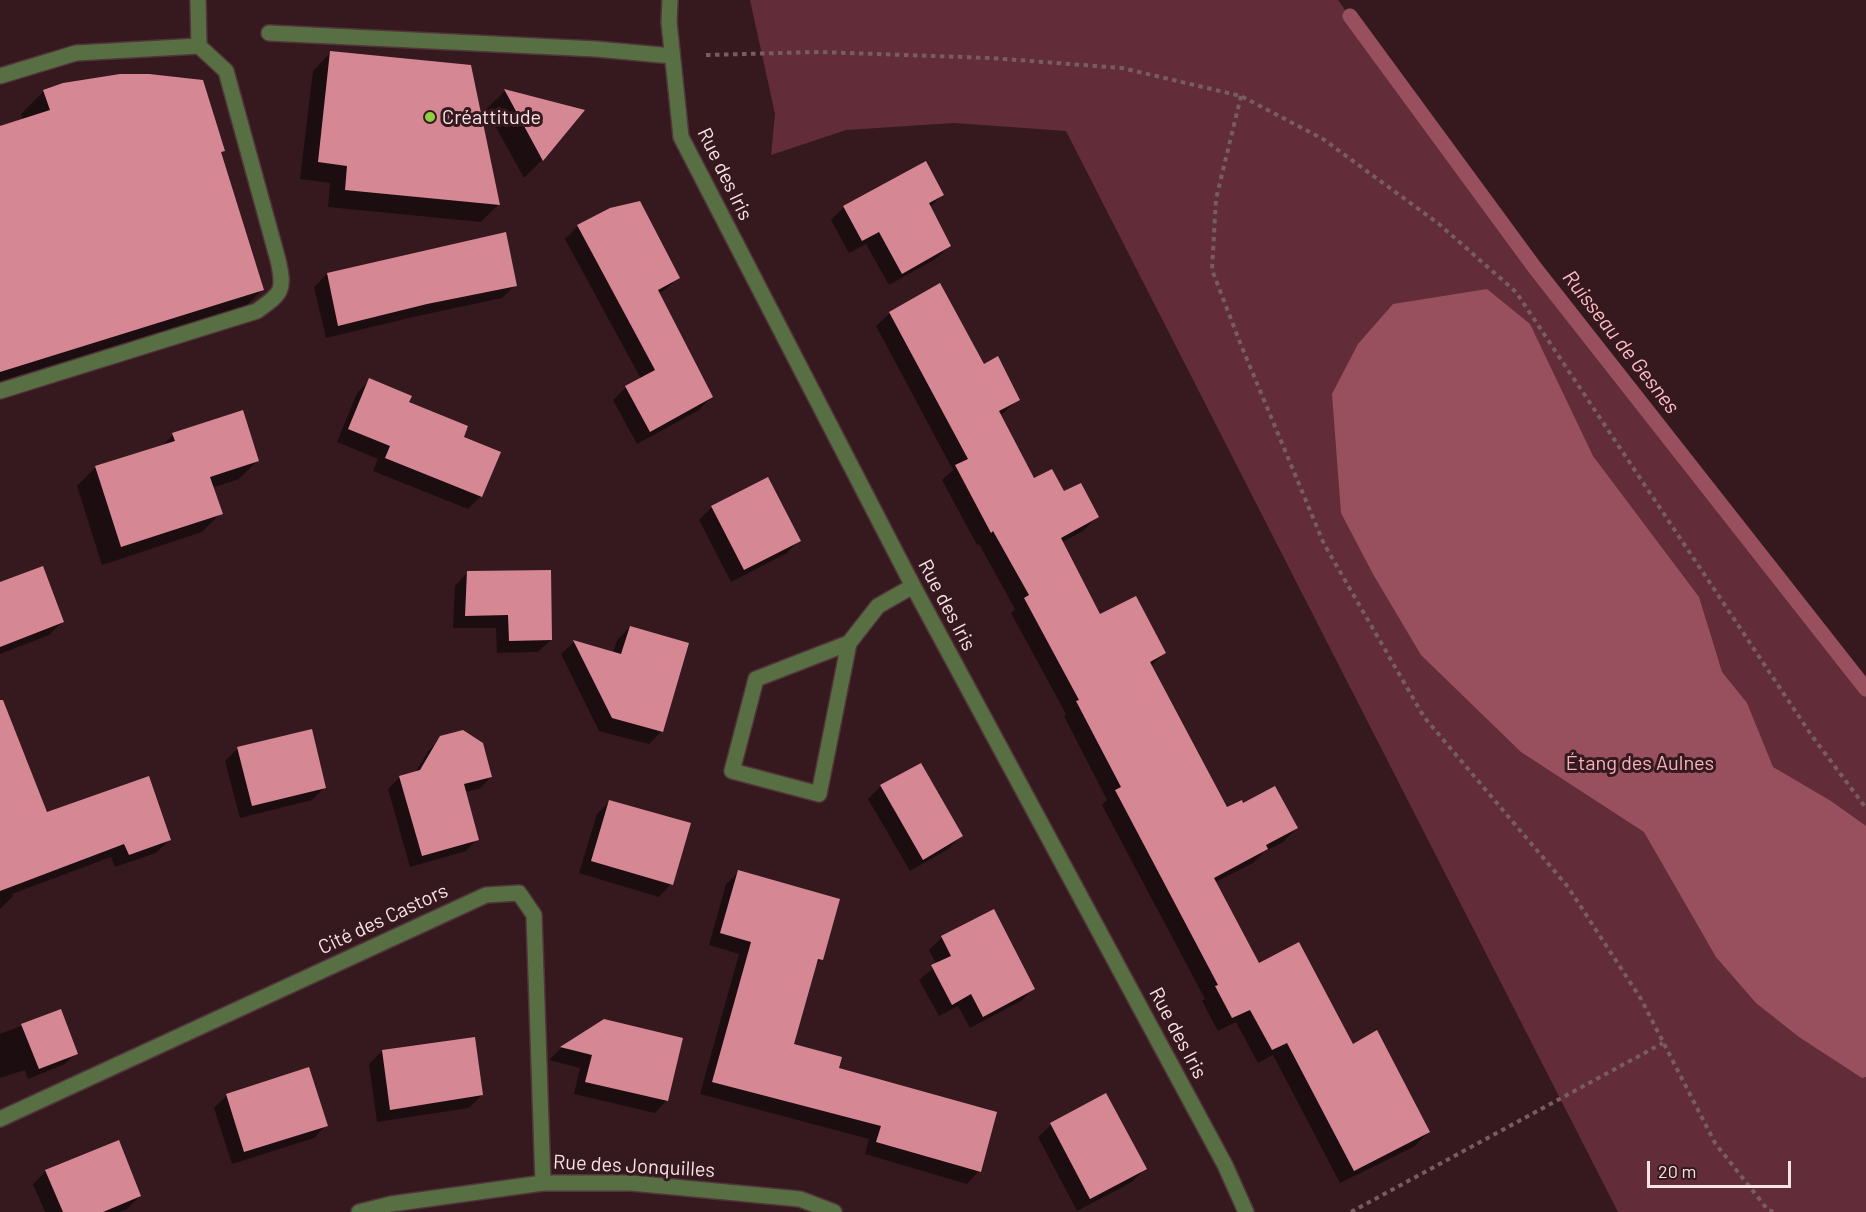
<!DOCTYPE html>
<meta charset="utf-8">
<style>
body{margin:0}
#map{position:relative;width:1866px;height:1212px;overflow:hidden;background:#36191e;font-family:Barlow,sans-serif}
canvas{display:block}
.scale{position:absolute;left:1647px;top:1161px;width:144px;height:27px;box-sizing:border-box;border:3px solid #f8e4e6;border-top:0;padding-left:8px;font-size:18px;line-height:21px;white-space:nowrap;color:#f8e4e6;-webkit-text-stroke:4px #36191e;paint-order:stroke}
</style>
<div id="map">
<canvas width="1866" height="1212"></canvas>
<div class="scale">20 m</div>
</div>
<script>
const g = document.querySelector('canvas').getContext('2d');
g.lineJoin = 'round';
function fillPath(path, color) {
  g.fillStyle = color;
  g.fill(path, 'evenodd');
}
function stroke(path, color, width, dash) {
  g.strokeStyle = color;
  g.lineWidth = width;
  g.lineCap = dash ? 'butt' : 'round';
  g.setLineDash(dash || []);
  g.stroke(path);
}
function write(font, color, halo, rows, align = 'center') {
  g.font = font + ' Barlow,sans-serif';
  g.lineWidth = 6;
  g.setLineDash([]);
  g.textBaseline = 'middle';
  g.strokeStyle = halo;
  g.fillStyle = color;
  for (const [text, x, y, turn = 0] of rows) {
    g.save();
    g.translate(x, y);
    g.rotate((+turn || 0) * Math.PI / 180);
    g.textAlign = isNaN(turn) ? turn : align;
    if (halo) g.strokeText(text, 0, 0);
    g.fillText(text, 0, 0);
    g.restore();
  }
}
fillPath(new Path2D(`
 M 750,0 L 1338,0 L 1535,268 L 1866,689 L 1866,1212 L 1618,1212 L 1066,131 L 954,123 L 846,130 L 771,155 L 775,114 Z`), '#622d38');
fillPath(new Path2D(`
 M 1487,289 L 1530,324 L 1593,456 L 1699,597 L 1722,672 L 1747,703 L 1773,767 L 1831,801 L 1866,826 L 1866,1077 L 1862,1078 L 1799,1037 L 1756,1003 L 1716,957 L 1644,832 L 1521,752 L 1421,655 L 1373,574 L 1341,513 L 1332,394 L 1358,344 L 1393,304 Z`), '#98505e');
fillPath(new Path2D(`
 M 330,53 L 498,205 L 481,222 L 328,207 L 330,183 L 300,179 L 313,71 Z
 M 44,91 L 224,150 L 220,153 L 262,290 L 239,313 L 0,388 L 0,142 L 23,120 L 21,114 Z
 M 505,91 L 582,111 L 542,160 L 524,178 L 486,109 Z
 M 942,195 L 929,208 L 949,246 L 937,258 L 889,285 L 866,244 L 849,253 L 831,220 L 844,207 Z
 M 578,226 L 678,278 L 665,290 L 658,294 L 711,397 L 699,410 L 637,444 L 613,400 L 626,387 L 641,379 L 565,239 Z
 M 327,274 L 515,285 L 502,298 L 413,317 L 326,338 L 314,287 Z
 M 890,313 L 983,366 L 1018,399 L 1004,413 L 999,416 L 1033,480 L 1063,493 L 1097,517 L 1083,531 L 1062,542 L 1100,616 L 1164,653 L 1150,667 L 1227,809 L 1243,805 L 1297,828 L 1283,842 L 1264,852 L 1253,863 L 1214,883 L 1258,965 L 1352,1046 L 1428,1132 L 1415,1146 L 1340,1183 L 1273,1055 L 1258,1063 L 1236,1022 L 1218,1031 L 1202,1001 L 1205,999 L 1102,805 L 1107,800 L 1064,716 L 1066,714 L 1011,613 L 1015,609 L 979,544 L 977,545 L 942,480 L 953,470 L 876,326 Z
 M 370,380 L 462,437 L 481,496 L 468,509 L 373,471 L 378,459 L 337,442 L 357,393 Z
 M 173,435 L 258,460 L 239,479 L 212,488 L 221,513 L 202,532 L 102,565 L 77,486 L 95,468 L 162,446 Z
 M 768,479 L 799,540 L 787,553 L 731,582 L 699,520 L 711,508 Z
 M 467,573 L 551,640 L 538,652 L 497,653 L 496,628 L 453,628 L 455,586 Z
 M 0,583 L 62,622 L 49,635 L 0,654 Z
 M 630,627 L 662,731 L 649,744 L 599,731 L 561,654 L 574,642 L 613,653 L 617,640 Z
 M 441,738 L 491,777 L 479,789 L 464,792 L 477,839 L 466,851 L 410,867 L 388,789 L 400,777 L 415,773 L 429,750 Z
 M 238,748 L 325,787 L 312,800 L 240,818 L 225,761 Z
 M 0,772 L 46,814 L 170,839 L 156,853 L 115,867 L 111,857 L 12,894 L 13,896 L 0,909 Z
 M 881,786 L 961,836 L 948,849 L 910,871 L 868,799 Z
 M 610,801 L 671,884 L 659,897 L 579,873 L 597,814 Z
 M 739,872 L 821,959 L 814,966 L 793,1045 L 837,1069 L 979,1171 L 967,1184 L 865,1154 L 869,1139 L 700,1094 L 739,954 L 709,945 L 726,884 Z
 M 942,937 L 1034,988 L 1021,1001 L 970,1028 L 958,1006 L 939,1016 L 919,980 L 937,965 L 929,950 Z
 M 60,1011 L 76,1053 L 65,1064 L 28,1079 L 25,1070 L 0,1078 L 0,1034 Z
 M 605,1021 L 667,1100 L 655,1113 L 574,1094 L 580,1068 L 549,1060 L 561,1048 Z
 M 382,1051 L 482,1095 L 469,1108 L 377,1122 L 369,1064 Z
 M 227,1095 L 326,1125 L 314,1138 L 232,1164 L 214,1108 Z
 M 1106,1095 L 1145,1169 L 1132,1182 L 1077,1211 L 1038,1137 L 1051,1125 Z
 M 46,1171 L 140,1196 L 127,1209 L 119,1212 L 45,1212 L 33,1184 Z`), '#0007');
stroke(new Path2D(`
 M 1350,16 L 1535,268 L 1866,689`), '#98505e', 15);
fillPath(new Path2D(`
 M 330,51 L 471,65 L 500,205 L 345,190 L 347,166 L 318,162 Z
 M 120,74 L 149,74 L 203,80 L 225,151 L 221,152 L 264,290 L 0,372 L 0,126 L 50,110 L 43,90 L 63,83 Z
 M 504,89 L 585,110 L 543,161 Z
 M 926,161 L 944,195 L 929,203 L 951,246 L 902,274 L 879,232 L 862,241 L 843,206 Z
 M 640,201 L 680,278 L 658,290 L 713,397 L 650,432 L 625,386 L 655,370 L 577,225 L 610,208 Z
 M 506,232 L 517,286 L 427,304 L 338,326 L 327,273 Z
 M 940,283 L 984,364 L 998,356 L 1020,400 L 999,411 L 1034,478 L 1052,469 L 1064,491 L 1081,483 L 1099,517 L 1061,538 L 1100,614 L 1136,596 L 1166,653 L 1150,662 L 1227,807 L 1242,800 L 1243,803 L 1275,786 L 1298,828 L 1266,845 L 1268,849 L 1214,878 L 1259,963 L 1299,942 L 1353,1044 L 1377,1030 L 1430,1132 L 1354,1171 L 1287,1043 L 1272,1050 L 1250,1010 L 1232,1018 L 1215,986 L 1218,985 L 1115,790 L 1121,787 L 1076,701 L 1079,700 L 1024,598 L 1029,595 L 993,531 L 991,533 L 955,465 L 968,459 L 889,312 Z
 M 369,378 L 412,396 L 409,402 L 468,426 L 464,437 L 501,452 L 482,497 L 385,458 L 390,446 L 348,429 Z
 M 243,410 L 259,461 L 210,477 L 223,514 L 121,547 L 95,466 L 175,441 L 172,433 Z
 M 768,477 L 801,541 L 744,570 L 711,506 Z
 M 43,566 L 64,622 L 0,647 L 0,582 Z
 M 551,570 L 552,640 L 509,641 L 508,615 L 465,616 L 467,571 Z
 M 630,626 L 689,643 L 663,732 L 612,718 L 573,640 L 621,654 Z
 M 0,700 L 3,700 L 47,812 L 149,776 L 171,840 L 129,855 L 124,844 L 0,891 Z
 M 312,729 L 326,788 L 252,806 L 237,747 Z
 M 463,730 L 483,743 L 492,777 L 464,784 L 479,840 L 422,856 L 399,776 L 420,770 L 440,736 Z
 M 921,763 L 963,836 L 923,860 L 880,785 Z
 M 609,800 L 691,823 L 673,885 L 591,861 Z
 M 738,870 L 840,899 L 823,960 L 818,959 L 794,1044 L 842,1057 L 839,1068 L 997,1112 L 981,1172 L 876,1142 L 881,1126 L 712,1082 L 751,942 L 720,933 Z
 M 994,909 L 1035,989 L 983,1017 L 971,994 L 952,1005 L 931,965 L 951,956 L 941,936 Z
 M 61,1009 L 78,1054 L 39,1069 L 21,1024 Z
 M 604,1019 L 683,1038 L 668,1101 L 585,1082 L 592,1055 L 560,1047 Z
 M 475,1037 L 483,1095 L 390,1110 L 382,1050 Z
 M 309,1067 L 328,1126 L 244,1152 L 226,1094 Z
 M 1106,1093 L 1147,1169 L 1090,1199 L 1050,1123 Z
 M 119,1140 L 141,1196 L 103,1212 L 63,1212 L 45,1170 Z`), '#d68794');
const lane = new Path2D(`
 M 269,33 L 596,49 L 672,56
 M 0,76 L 76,53 L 199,46
 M 0,391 L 257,311 C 282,293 285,291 278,260 L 226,71 L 199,46 L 198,0`);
const street = new Path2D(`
 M 670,0 L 669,22 L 681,137 L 913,586 L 1225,1165 L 1246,1212
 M 849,643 L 819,794 L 732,771 L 756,679 L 849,643 L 878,606 L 913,586
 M 0,1119 L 486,895 L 519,893 L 534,915 L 543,1183
 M 359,1212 L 391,1204 L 543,1183 L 631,1183 L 800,1199 L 834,1212`);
stroke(lane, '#51353a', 18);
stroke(street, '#51353a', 18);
stroke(new Path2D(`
 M 706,55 L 819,52 L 991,58 L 1122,68 L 1241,96 L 1323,139 L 1439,224 L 1516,292 L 1812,736 L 1866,808
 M 1241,96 L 1216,199 L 1212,270 L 1241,345 L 1324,544 L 1424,717 L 1568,887 L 1641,999 L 1715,1143 L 1768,1210 L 1775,1212
 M 1351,1212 L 1663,1043`), '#775d61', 4, [4.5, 4.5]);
stroke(lane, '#586f43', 15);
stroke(street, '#586f43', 15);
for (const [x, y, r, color] of [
 [430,117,6,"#8ece43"]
]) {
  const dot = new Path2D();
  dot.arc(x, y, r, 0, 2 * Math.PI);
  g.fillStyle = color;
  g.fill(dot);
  stroke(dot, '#36191e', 2);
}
write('20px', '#f8e4e6', '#36191e', [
 ["Créattitude",442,117]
], 'left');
write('20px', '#f8e4e6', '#36191e', [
 ["Rue des Iris",725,174,64],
 ["Rue des Iris",947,605,62],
 ["Cité des Castors",383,919,-25],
 ["Rue des Iris",1178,1033,62],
 ["Rue des Jonquilles",634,1166,3]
]);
write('20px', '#f5b4bd', '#36191e', [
 ["Étang des Aulnes",1640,763]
]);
write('italic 21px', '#ffbdc7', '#36191e', [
 ["Ruisseau de Gesnes",1621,342,52]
]);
</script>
